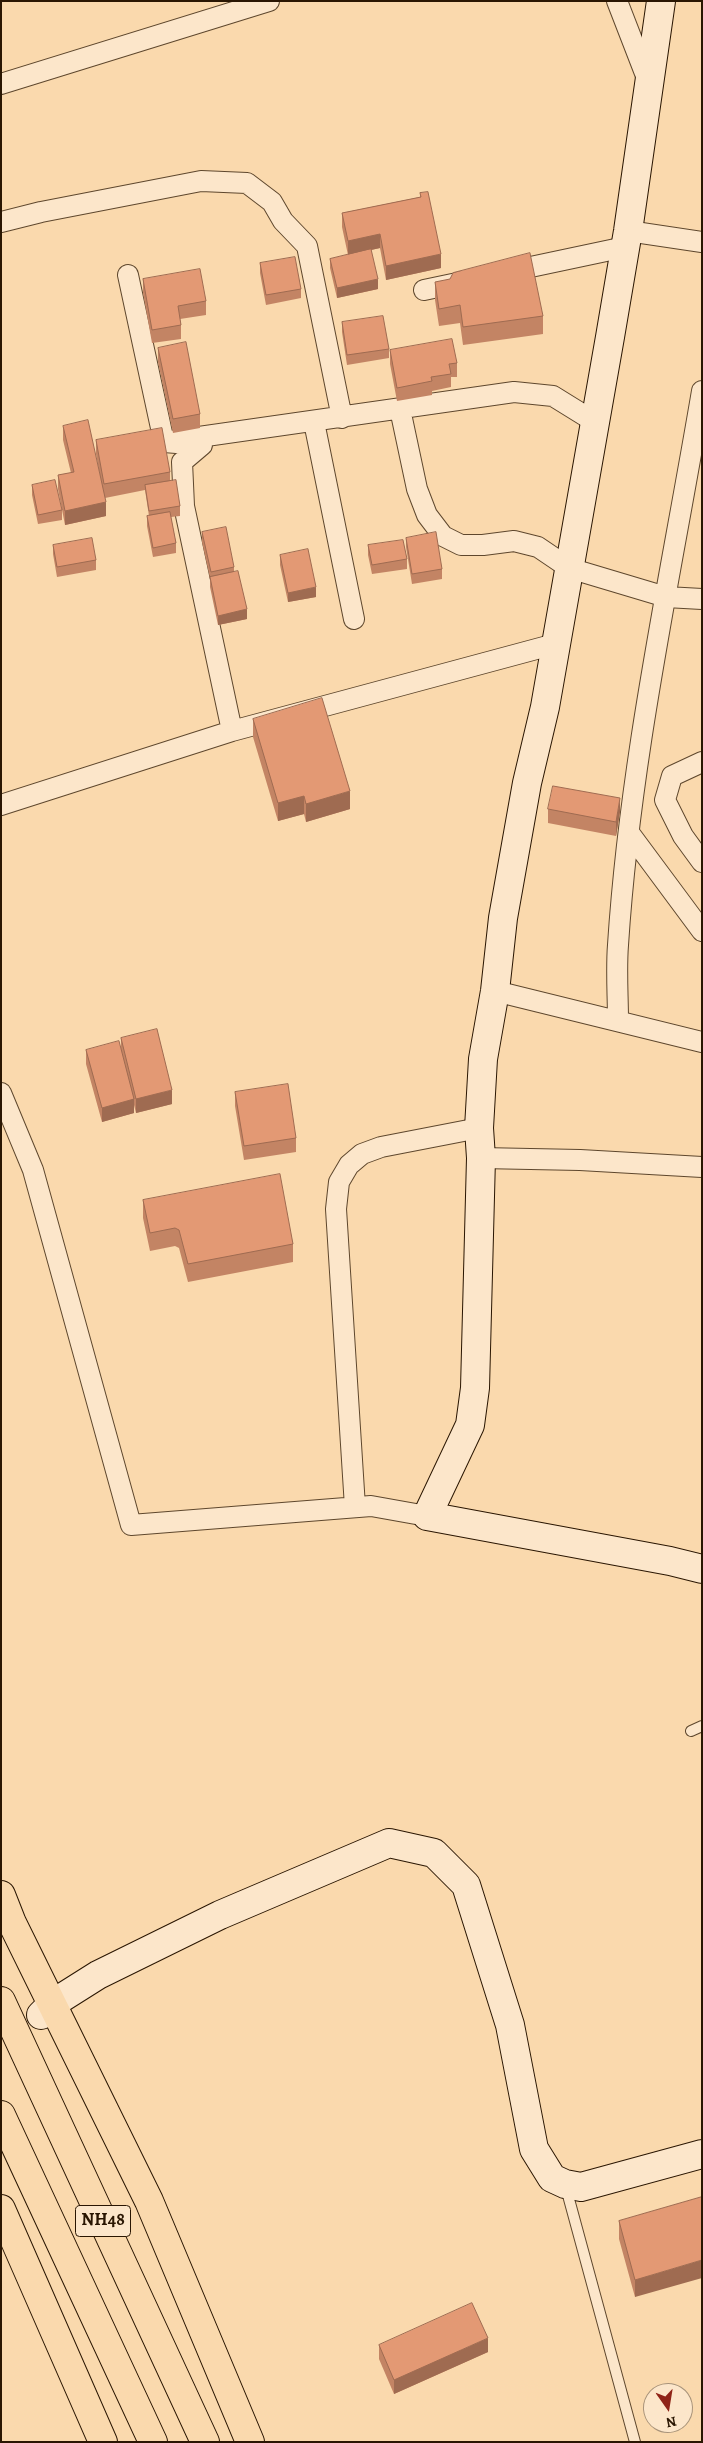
<!DOCTYPE html>
<style>
body{margin:0}
#map{position:relative;width:703px;height:2443px;overflow:hidden;background:#fad9ad;font-family:Alegreya,serif}
canvas{display:block}
.frame{position:absolute;inset:0;border:2px solid #2a1602;pointer-events:none}
.north{position:absolute;left:643px;top:2383px;width:50px;height:50px;box-sizing:border-box;background:#fce6ca;border:1px solid #a8937a;border-radius:50%;rotate:167deg;font-size:14px;font-weight:700;line-height:20px;text-align:center;color:#2a1602}
.north::after{content:'';display:block;margin:auto;width:18px;height:22px;background:#8f2418;clip-path:polygon(50% 0,100% 100%,50% 72%,0 100%)}
</style>
<div id="map">
<canvas width="703" height="2443"></canvas>
<div class="frame"></div>
<div class="north">N</div>
</div>
<script>
const g = document.querySelector('canvas').getContext('2d');
g.lineJoin = 'round';
function stroke(path, color, width, dash) {
  g.strokeStyle = color;
  g.lineWidth = width;
  g.lineCap = dash ? 'butt' : 'round';
  g.setLineDash(dash || []);
  g.stroke(path);
}
function fillPath(path, color) {
  g.fillStyle = color;
  g.fill(path, 'evenodd');
}
function write(font, color, halo, rows, align = 'center') {
  g.font = font + ' Alegreya,serif';
  g.lineWidth = 5;
  g.setLineDash([]);
  g.textBaseline = 'middle';
  g.strokeStyle = halo;
  g.fillStyle = color;
  for (const [text, x, y, turn = 0] of rows) {
    g.save();
    g.translate(x, y);
    g.rotate((+turn || 0) * Math.PI / 180);
    g.textAlign = isNaN(turn) ? turn : align;
    if (halo) g.strokeText(text, 0, 0);
    g.fillText(text, 0, 0);
    g.restore();
  }
}
const lane = new Path2D(`
 M 691,1731 L 702,1726
 M 566,2188 L 635,2442`);
const street = new Path2D(`
 M 617,1 L 648,81
 M 1,84 L 269,1
 M 1,222 L 41,212 L 201,181 L 247,183 L 272,202 L 283,221 L 307,246 L 342,418
 M 628,231 L 702,242
 M 507,272 L 625,247
 M 128,275 L 164,442
 M 424,290 L 462,282
 M 400,409 L 417,489 L 427,515 L 443,536 L 461,545 L 483,545 L 514,541 L 538,547 L 569,568 L 666,597 L 702,599
 M 314,422 L 354,619
 M 232,731 L 184,506 L 182,462 L 202,445 L 164,442 L 514,392 L 553,396 L 595,422
 M 702,762 L 672,776 L 665,800 L 683,836 L 702,862
 M 1,805 L 232,731 L 555,644
 M 630,834 L 702,931
 M 495,991 L 702,1042
 M 618,1021 C 618,996 616,970 618,945 C 630,759 671,575 702,391
 M 1,1093 L 33,1170 L 131,1525 L 371,1506 L 427,1516
 M 481,1158 L 580,1160 L 702,1167
 M 355,1507 L 336,1209 L 339,1182 L 349,1165 L 362,1154 L 381,1147 L 479,1128`);
const secondary = new Path2D(`
 M 661,1 L 628,231 L 610,337 L 545,707 L 527,783 L 503,918 L 495,991 L 483,1059 L 479,1128 L 481,1158 L 475,1388 L 470,1425 L 427,1516 L 670,1561 L 702,1569
 M 41,2015 L 52,2004 L 98,1975 L 220,1915 L 389,1843 L 434,1853 L 466,1885 L 510,2025 L 534,2149 L 552,2178 L 565,2184 L 581,2187 L 702,2154`);
const highway = new Path2D(`
 M 1,1895 L 12,1923 L 149,2201 L 250,2442
 M 1,2001 L 205,2442
 M 1,2115 L 153,2442
 M 1,2209 L 103,2442`);
stroke(lane, '#5e472d', 12);
stroke(street, '#5e472d', 22);
stroke(secondary, '#2a1602', 30);
stroke(highway, '#2a1602', 30);
stroke(lane, '#fce6ca', 10);
stroke(street, '#fce6ca', 20);
stroke(secondary, '#fce6ca', 28);
stroke(highway, '#fad9ad', 28);
fillPath(new Path2D(`
 M 420,193 L 441,268 L 386,280 L 380,248 L 371,250 L 378,289 L 337,298 L 330,268 L 330,259 L 348,255 L 342,227 L 342,213 L 420,197 Z
 M 260,263 L 301,289 L 301,298 L 266,305 L 260,273 Z
 M 143,279 L 206,301 L 206,315 L 180,319 L 181,325 L 181,339 L 152,343 L 143,293 Z
 M 435,282 L 543,316 L 543,334 L 463,345 L 460,323 L 439,326 L 435,300 Z
 M 342,322 L 389,349 L 389,358 L 347,365 L 342,332 Z
 M 158,348 L 200,414 L 200,428 L 173,433 L 158,362 Z
 M 390,350 L 457,363 L 457,377 L 451,377 L 451,387 L 432,391 L 432,395 L 397,401 L 390,364 Z
 M 63,426 L 101,481 L 96,454 L 96,440 L 170,472 L 170,481 L 180,506 L 180,516 L 171,517 L 176,543 L 176,553 L 153,557 L 147,526 L 147,516 L 149,516 L 145,490 L 105,498 L 106,516 L 65,525 L 58,489 L 58,475 L 71,473 L 63,440 Z
 M 32,485 L 62,510 L 62,520 L 38,524 L 32,495 Z
 M 202,532 L 234,567 L 234,572 L 247,619 L 218,625 L 210,587 L 210,578 L 202,542 Z
 M 406,538 L 442,569 L 442,579 L 412,584 L 406,547 Z
 M 53,545 L 96,560 L 96,570 L 57,577 L 53,554 Z
 M 368,545 L 407,559 L 407,569 L 372,574 L 368,555 Z
 M 280,555 L 316,597 L 288,602 L 280,565 Z
 M 253,719 L 350,809 L 306,822 L 304,814 L 278,821 L 253,737 Z
 M 548,809 L 620,812 L 616,836 L 548,823 Z
 M 121,1038 L 172,1104 L 136,1113 L 134,1105 L 134,1113 L 102,1122 L 86,1064 L 86,1050 L 121,1050 Z
 M 235,1092 L 296,1138 L 296,1152 L 244,1160 L 235,1106 Z
 M 143,1200 L 293,1244 L 293,1262 L 188,1282 L 179,1248 L 175,1246 L 150,1251 L 143,1218 Z
 M 702,2197 L 635,2297 L 619,2239 L 619,2221 Z
 M 379,2345 L 488,2352 L 394,2394 L 379,2359 Z`), '#c38464');
fillPath(new Path2D(`
 M 380,234 L 380,248 L 348,255 L 348,241 Z
 M 441,254 L 441,268 L 386,280 L 386,266 Z
 M 378,279 L 378,289 L 337,298 L 337,288 Z
 M 106,502 L 106,516 L 65,525 L 65,511 Z
 M 316,587 L 316,597 L 288,602 L 288,593 Z
 M 247,609 L 247,619 L 218,625 L 218,616 Z
 M 350,791 L 350,809 L 306,822 L 306,804 Z
 M 304,796 L 304,814 L 278,821 L 278,803 Z
 M 620,798 L 620,812 L 616,836 L 616,822 Z
 M 172,1090 L 172,1104 L 136,1113 L 136,1099 Z
 M 134,1099 L 134,1113 L 102,1122 L 102,1108 Z
 M 702,2260 L 702,2278 L 635,2297 L 635,2280 Z
 M 488,2338 L 488,2352 L 394,2394 L 394,2380 Z`), '#9f6b51');
const building = new Path2D(`
 M 428,192 L 441,254 L 386,266 L 380,234 L 348,241 L 342,213 L 421,197 L 420,193 Z
 M 371,249 L 378,279 L 337,288 L 330,259 Z
 M 530,253 L 543,316 L 463,327 L 460,305 L 439,309 L 435,282 L 450,279 L 453,273 Z
 M 295,257 L 301,289 L 266,295 L 260,263 Z
 M 200,269 L 206,301 L 178,306 L 181,325 L 152,330 L 143,279 Z
 M 383,316 L 389,349 L 347,355 L 342,322 Z
 M 452,339 L 457,363 L 449,364 L 451,374 L 431,377 L 432,381 L 397,388 L 390,350 Z
 M 186,342 L 200,414 L 173,419 L 158,348 Z
 M 88,420 L 106,502 L 65,511 L 58,475 L 74,472 L 63,426 Z
 M 162,428 L 170,472 L 104,484 L 96,440 Z
 M 55,480 L 62,510 L 38,515 L 32,485 Z
 M 176,480 L 180,506 L 149,511 L 145,485 Z
 M 170,512 L 176,543 L 153,548 L 147,516 Z
 M 226,527 L 234,567 L 211,572 L 202,532 Z
 M 436,532 L 442,569 L 412,574 L 406,538 Z
 M 92,538 L 96,560 L 57,567 L 53,545 Z
 M 403,540 L 407,559 L 372,565 L 368,545 Z
 M 308,549 L 316,587 L 288,593 L 280,555 Z
 M 238,571 L 247,609 L 218,616 L 210,577 Z
 M 322,698 L 350,791 L 306,804 L 304,796 L 278,803 L 253,719 Z
 M 553,786 L 620,798 L 616,822 L 548,809 Z
 M 157,1029 L 172,1090 L 136,1099 L 121,1038 Z
 M 119,1041 L 134,1099 L 102,1108 L 86,1050 Z
 M 288,1084 L 296,1138 L 244,1146 L 235,1092 Z
 M 280,1174 L 293,1244 L 188,1264 L 179,1230 L 175,1228 L 150,1233 L 143,1200 Z
 M 702,2197 L 702,2260 L 635,2280 L 619,2221 Z
 M 472,2303 L 488,2338 L 394,2380 L 379,2345 Z`);
fillPath(building, '#e39974');
stroke(building, '#9f6b51', 1);
for (const [x, y, w] of [
 [103,2221,55]
]) {
  const box = new Path2D();
  box.roundRect(x - w / 2, y - 15.5, w, 31, 4);
  g.fillStyle = '#fce6ca';
  g.fill(box);
  stroke(box, '#2a1602', 1);
}
write('bold 18px', '#2a1602', null, [
 ["NH48",103,2221]
]);
</script>
